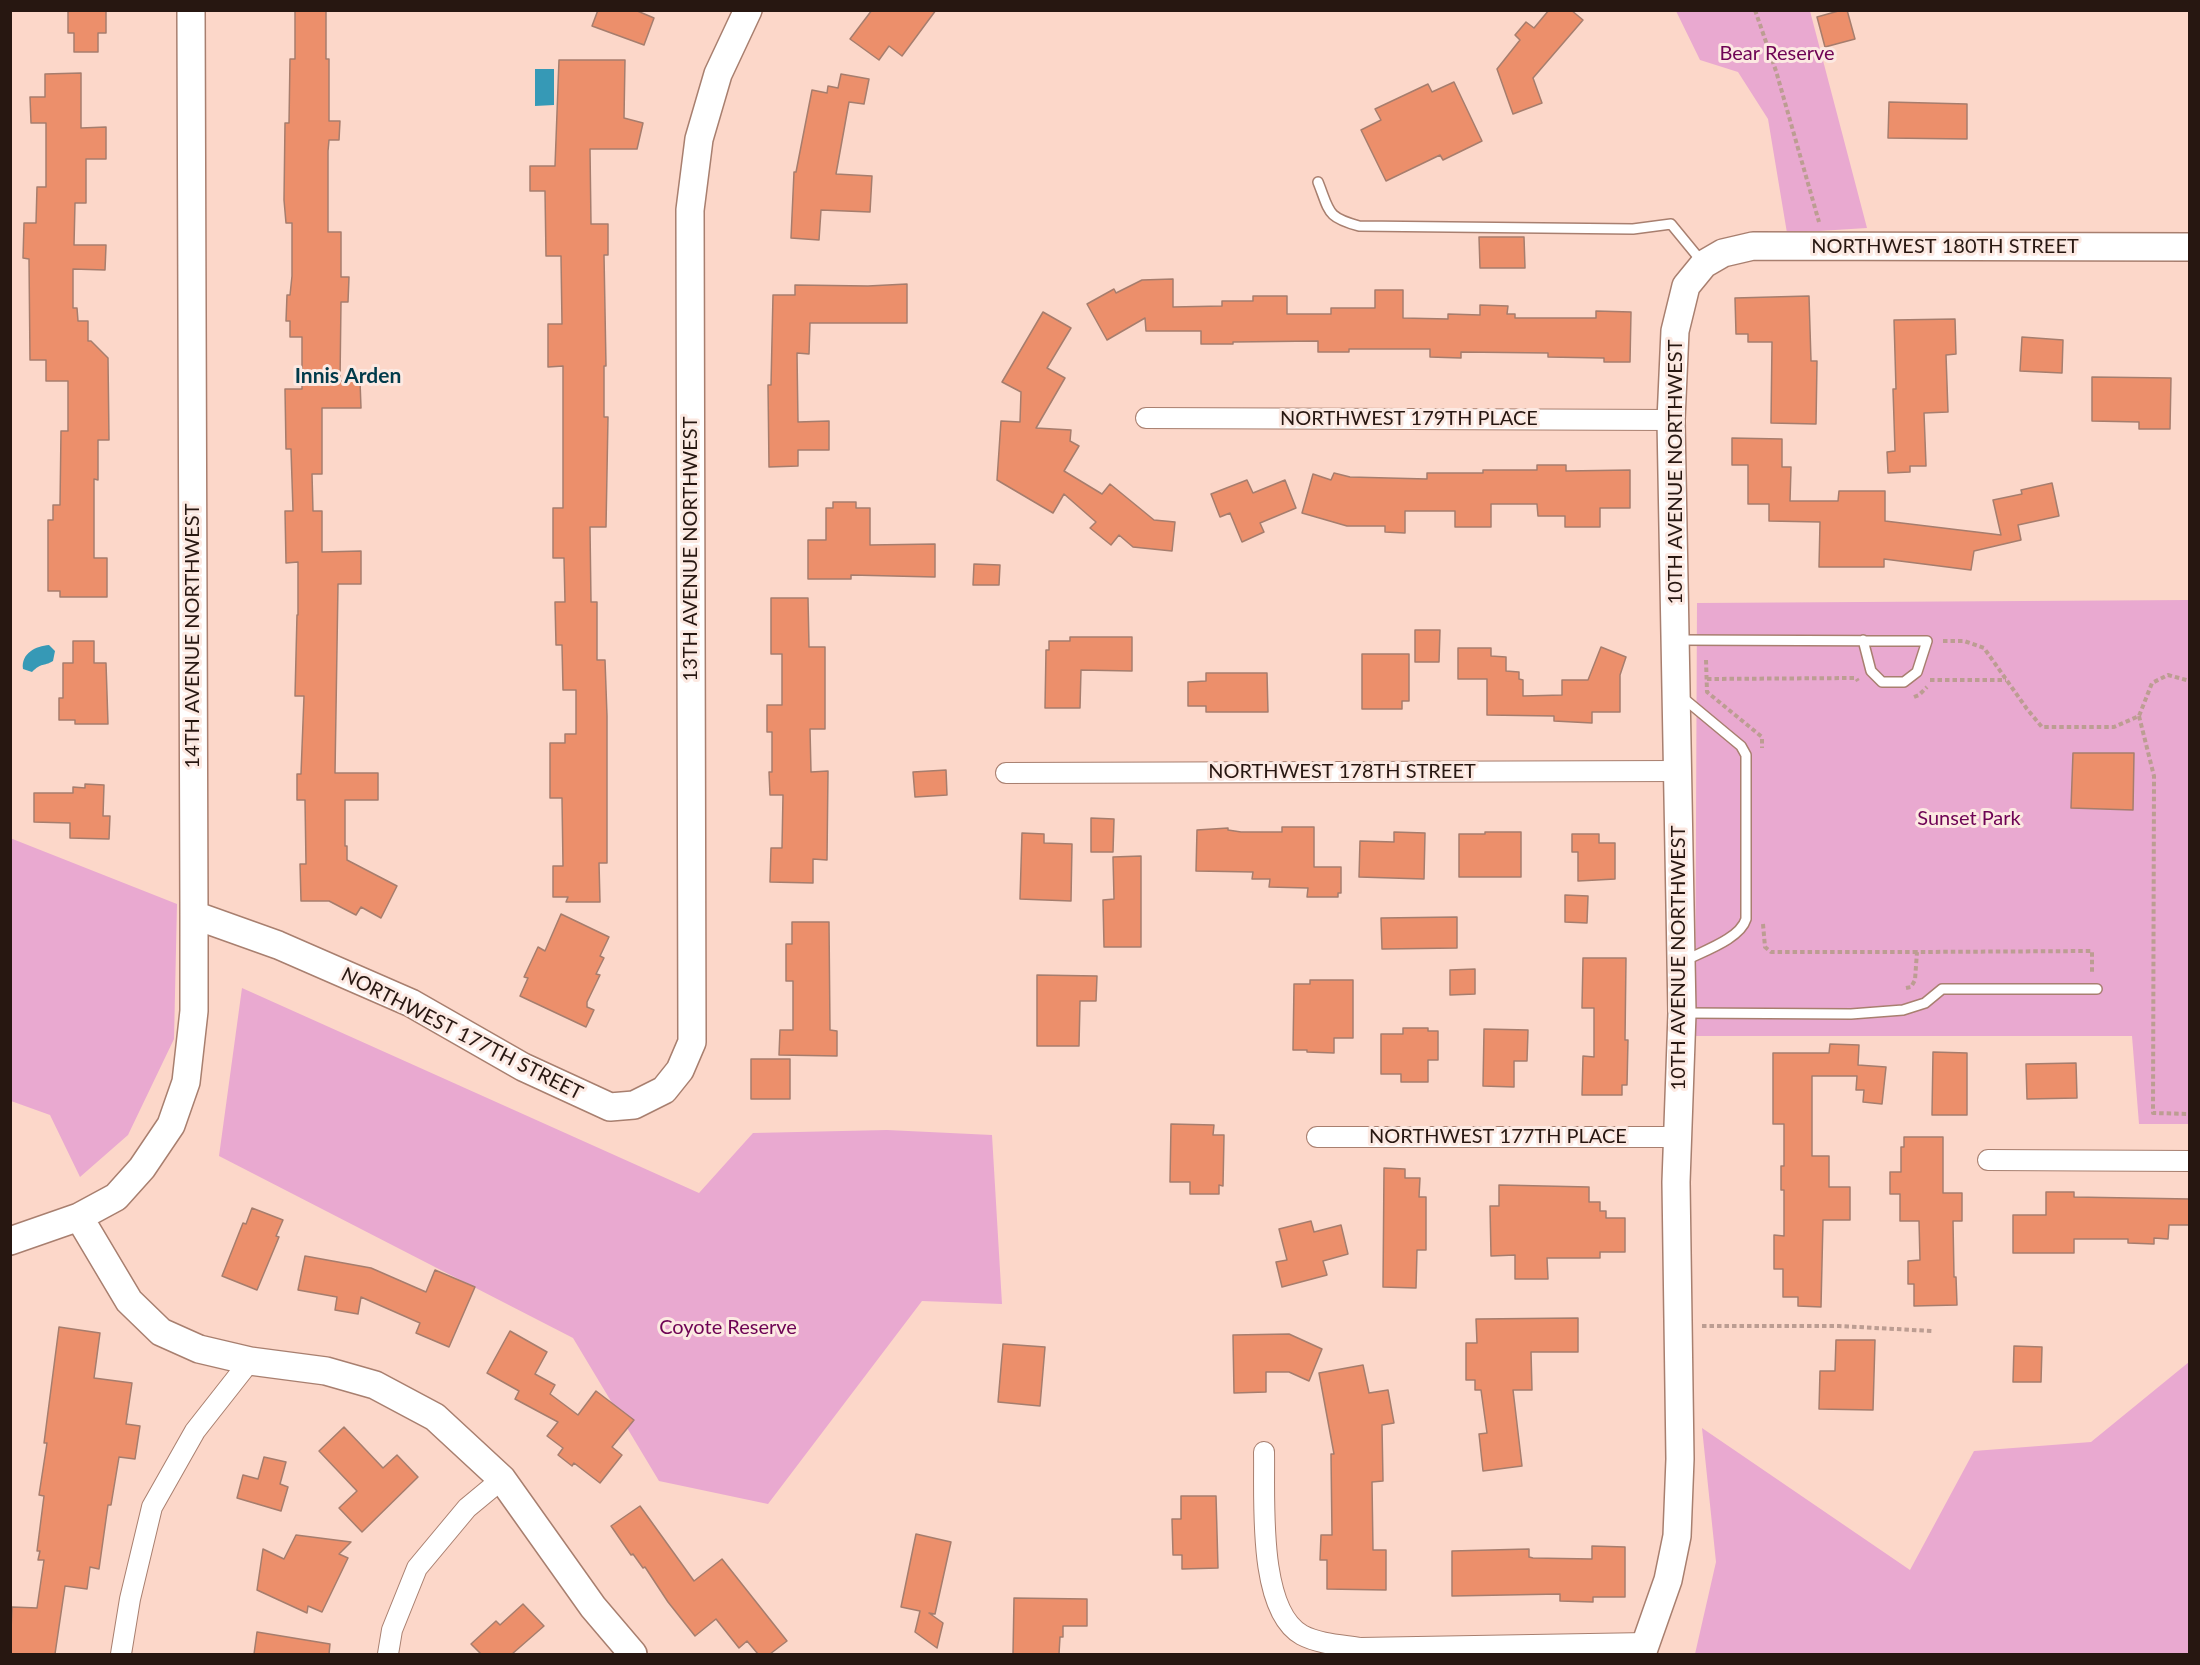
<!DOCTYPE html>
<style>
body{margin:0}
#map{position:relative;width:2200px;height:1665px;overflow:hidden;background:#fcd7c9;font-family:Lato,sans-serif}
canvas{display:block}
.frame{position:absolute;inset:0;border:12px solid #271711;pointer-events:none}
</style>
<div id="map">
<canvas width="2200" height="1665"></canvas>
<div class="frame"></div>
</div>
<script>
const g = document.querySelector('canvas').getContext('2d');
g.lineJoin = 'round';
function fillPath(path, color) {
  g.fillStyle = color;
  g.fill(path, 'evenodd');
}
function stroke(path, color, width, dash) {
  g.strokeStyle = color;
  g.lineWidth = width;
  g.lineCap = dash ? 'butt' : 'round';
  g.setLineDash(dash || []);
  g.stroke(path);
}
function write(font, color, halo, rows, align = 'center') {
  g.font = font + ' Lato,sans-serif';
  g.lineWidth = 6;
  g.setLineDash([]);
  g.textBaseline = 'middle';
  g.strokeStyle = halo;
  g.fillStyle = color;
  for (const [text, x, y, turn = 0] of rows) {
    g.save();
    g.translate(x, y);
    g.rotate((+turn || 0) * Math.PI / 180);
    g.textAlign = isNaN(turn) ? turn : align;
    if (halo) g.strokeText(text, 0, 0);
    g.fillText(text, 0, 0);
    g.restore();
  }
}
fillPath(new Path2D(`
 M 1676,11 L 1810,11 L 1867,228 L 1787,233 L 1768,119 L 1738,72 L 1700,60 Z
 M 2189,600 L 2189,1124 L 2139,1124 L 2132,1036 L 1695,1036 L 1697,603 Z
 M 10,838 L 177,904 L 174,1039 L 128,1135 L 80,1177 L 50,1115 L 11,1101 Z
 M 242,988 L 699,1193 L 753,1133 L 887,1130 L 992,1135 L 1002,1304 L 922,1301 L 768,1504 L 659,1481 L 573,1338 L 219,1156 Z
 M 2189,1362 L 2189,1654 L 1695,1654 L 1716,1562 L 1702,1428 L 1910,1570 L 1974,1451 L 2091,1442 Z`), '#e9a9d0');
fillPath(new Path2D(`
 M 535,69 L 554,69 L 554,105 L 535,106 Z
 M 49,645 L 55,651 L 53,661 C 43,667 42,662 32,672 L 23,669 C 21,653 36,646 49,645 Z`), '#3699b6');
const building = new Path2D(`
 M 68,10 L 106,10 L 106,33 L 98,33 L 98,52 L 74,52 L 74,33 L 68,33 Z
 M 295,10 L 326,10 L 326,59 L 329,59 L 329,121 L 340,121 L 339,140 L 329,140 L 328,151 L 328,232 L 341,232 L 341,277 L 349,277 L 348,302 L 341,302 L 340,381 L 360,381 L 361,408 L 322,408 L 322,474 L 312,474 L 313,511 L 322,511 L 322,552 L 361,551 L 361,584 L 338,584 L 335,773 L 378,773 L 378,800 L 345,800 L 345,846 L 347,846 L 347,860 L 397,886 L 381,918 L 361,907 L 356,915 L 329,901 L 301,901 L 300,864 L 306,864 L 305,800 L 297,800 L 297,774 L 301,774 L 304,696 L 295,696 L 297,615 L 298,615 L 298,562 L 286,563 L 285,511 L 293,511 L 291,449 L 286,449 L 285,389 L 302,389 L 302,337 L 290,337 L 290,321 L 286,321 L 287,295 L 290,295 L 292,276 L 292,223 L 286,223 L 284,200 L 285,123 L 289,123 L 290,59 L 295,59 Z
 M 598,10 L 635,10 L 654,18 L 644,45 L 592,26 Z
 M 872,10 L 936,10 L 902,56 L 889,46 L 879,60 L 850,39 Z
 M 1549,10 L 1571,10 L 1583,20 L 1533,78 L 1542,103 L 1513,114 L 1497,69 L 1520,40 L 1515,35 L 1526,22 L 1534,28 Z
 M 1842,10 L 1847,10 L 1855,39 L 1825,47 L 1817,17 Z
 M 559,60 L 625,60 L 624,118 L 643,123 L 637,149 L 590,149 L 591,224 L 608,224 L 608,255 L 604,255 L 606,366 L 604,366 L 604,417 L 608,417 L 606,527 L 590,527 L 591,602 L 597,602 L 597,660 L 605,660 L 607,716 L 607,863 L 599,863 L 600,902 L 566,902 L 568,897 L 553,897 L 553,866 L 563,866 L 562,798 L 550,798 L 550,743 L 565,743 L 565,734 L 576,734 L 576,690 L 563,690 L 562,645 L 556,645 L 555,602 L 565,602 L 564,558 L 553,558 L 553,508 L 563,508 L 563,366 L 548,367 L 548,324 L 562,324 L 561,256 L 546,256 L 545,191 L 530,191 L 530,166 L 555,166 Z
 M 81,73 L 81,128 L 106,127 L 106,159 L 86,159 L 86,203 L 75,203 L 74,245 L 106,245 L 105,270 L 73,269 L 73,308 L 77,308 L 78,321 L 88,321 L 88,341 L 91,341 L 108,358 L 109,440 L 98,440 L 98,480 L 94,479 L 94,558 L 107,558 L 107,597 L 60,597 L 60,591 L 48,591 L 48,520 L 53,520 L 53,505 L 60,505 L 61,431 L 68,431 L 68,381 L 46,381 L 46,360 L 30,360 L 29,259 L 23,258 L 24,223 L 36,223 L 37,187 L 46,187 L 46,123 L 31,123 L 30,97 L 45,97 L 45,74 Z
 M 841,74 L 869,79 L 864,104 L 849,102 L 836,174 L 872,176 L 870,212 L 821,210 L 819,240 L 791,238 L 794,172 L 796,172 L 812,90 L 827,93 L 828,86 L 838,88 Z
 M 1454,82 L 1482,141 L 1443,160 L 1440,155 L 1386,181 L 1361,130 L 1381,120 L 1375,109 L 1428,84 L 1432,92 Z
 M 1889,102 L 1967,104 L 1967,139 L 1888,138 Z
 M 1479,237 L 1524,237 L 1525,268 L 1480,268 Z
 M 1173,279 L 1173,307 L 1222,306 L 1222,301 L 1253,301 L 1253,296 L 1287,296 L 1287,314 L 1331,314 L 1331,308 L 1375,308 L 1375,290 L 1403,290 L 1403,318 L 1448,319 L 1448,314 L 1480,315 L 1480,305 L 1508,306 L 1507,314 L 1515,314 L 1515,318 L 1596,318 L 1596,311 L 1631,312 L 1630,362 L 1604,362 L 1604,358 L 1548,357 L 1548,353 L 1461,352 L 1461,358 L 1430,357 L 1430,349 L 1349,349 L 1349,352 L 1318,352 L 1318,341 L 1233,342 L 1233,344 L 1201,344 L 1201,331 L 1146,331 L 1145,318 L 1107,340 L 1087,304 L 1114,289 L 1116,293 L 1142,280 Z
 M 907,284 L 907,323 L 810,323 L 809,354 L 797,353 L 798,422 L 829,421 L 829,450 L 798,450 L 798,466 L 769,467 L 768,385 L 771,385 L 773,295 L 795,295 L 795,285 L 868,286 Z
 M 1809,296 L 1811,361 L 1817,361 L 1816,424 L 1771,423 L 1772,342 L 1748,342 L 1748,334 L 1736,334 L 1735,298 Z
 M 1043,312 L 1071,328 L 1047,368 L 1065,378 L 1036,428 L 1071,430 L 1070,441 L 1079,446 L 1064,471 L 1102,494 L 1110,484 L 1154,520 L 1175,522 L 1172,551 L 1133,547 L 1119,535 L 1111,545 L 1090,528 L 1096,522 L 1064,494 L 1053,513 L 997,480 L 1001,421 L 1020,422 L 1021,392 L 1002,382 Z
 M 1955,319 L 1956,354 L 1946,355 L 1948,412 L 1924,413 L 1926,466 L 1910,466 L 1910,472 L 1888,473 L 1887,452 L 1895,451 L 1893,389 L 1896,389 L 1894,320 Z
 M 2022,337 L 2063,340 L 2062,373 L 2020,371 Z
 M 2092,377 L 2171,378 L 2170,429 L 2139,429 L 2139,422 L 2092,421 Z
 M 1732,438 L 1782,439 L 1782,467 L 1791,467 L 1790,501 L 1838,501 L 1839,491 L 1885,491 L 1885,521 L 2001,535 L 1993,500 L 2022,494 L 2021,490 L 2052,483 L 2059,516 L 2018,525 L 2021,540 L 1974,551 L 1971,570 L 1884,559 L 1884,567 L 1819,567 L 1820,522 L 1769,521 L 1769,504 L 1748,504 L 1748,465 L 1732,465 Z
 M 1537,465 L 1566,465 L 1566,471 L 1630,470 L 1630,508 L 1600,508 L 1600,527 L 1565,527 L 1565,516 L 1538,516 L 1537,504 L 1491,504 L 1491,527 L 1455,527 L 1455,511 L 1405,511 L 1405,533 L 1385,532 L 1385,526 L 1347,526 L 1302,513 L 1313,474 L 1331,480 L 1334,473 L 1350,477 L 1427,479 L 1427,473 L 1483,473 L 1483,470 L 1537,470 Z
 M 1247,480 L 1253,493 L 1285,480 L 1296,508 L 1260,523 L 1264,532 L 1242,542 L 1230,513 L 1220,517 L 1211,494 Z
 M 833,502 L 856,502 L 856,508 L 870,508 L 870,545 L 935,544 L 935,577 L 851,575 L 851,579 L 808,579 L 808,540 L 826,540 L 826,508 L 833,508 Z
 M 974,564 L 1000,565 L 999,585 L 973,585 Z
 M 771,598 L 808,598 L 809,647 L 825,647 L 825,729 L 810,729 L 811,772 L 828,771 L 827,860 L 813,859 L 813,883 L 770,882 L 771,848 L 782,848 L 783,795 L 770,795 L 769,772 L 772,772 L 772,732 L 767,732 L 767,705 L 782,705 L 782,654 L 771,654 Z
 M 1415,630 L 1440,630 L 1439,662 L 1415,662 Z
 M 1070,637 L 1132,637 L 1132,671 L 1081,670 L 1080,708 L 1045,708 L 1046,650 L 1049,650 L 1049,641 L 1070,641 Z
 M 73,641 L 94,641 L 94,663 L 106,663 L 108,724 L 75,724 L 75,720 L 59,720 L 59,698 L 63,698 L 63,663 L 73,663 Z
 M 1601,647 L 1626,657 L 1620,675 L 1620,712 L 1592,712 L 1592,723 L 1554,721 L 1554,716 L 1487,715 L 1487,679 L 1458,679 L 1458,648 L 1491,648 L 1491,656 L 1506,657 L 1506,671 L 1519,672 L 1519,679 L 1523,680 L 1523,696 L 1562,695 L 1562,680 L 1588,680 Z
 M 1362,654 L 1409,654 L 1409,701 L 1402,701 L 1402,709 L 1362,709 Z
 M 1206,673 L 1267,673 L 1268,712 L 1206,712 L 1206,706 L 1188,706 L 1188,682 L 1206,681 Z
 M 2073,753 L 2134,753 L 2133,810 L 2071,808 Z
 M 946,770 L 947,795 L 915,797 L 913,772 Z
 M 85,784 L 104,785 L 103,816 L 110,816 L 109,839 L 70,838 L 70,823 L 34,822 L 34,793 L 73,793 L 73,787 L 85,788 Z
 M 1091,818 L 1114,819 L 1113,852 L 1091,852 Z
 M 1282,827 L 1314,827 L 1314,867 L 1341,867 L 1341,893 L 1338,893 L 1338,897 L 1307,897 L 1308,888 L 1269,887 L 1270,879 L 1252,879 L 1253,872 L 1196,871 L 1197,830 L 1228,828 L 1228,830 L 1241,832 L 1282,832 Z
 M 1394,832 L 1425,833 L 1424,879 L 1359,877 L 1360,841 L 1394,842 Z
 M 1485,832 L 1521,832 L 1521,877 L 1459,877 L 1459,834 L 1485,834 Z
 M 1022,833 L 1044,834 L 1044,843 L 1072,844 L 1071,901 L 1020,899 Z
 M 1572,834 L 1599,834 L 1599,843 L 1615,843 L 1615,879 L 1578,881 L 1578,852 L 1572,852 Z
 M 1141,856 L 1141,947 L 1104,947 L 1103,900 L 1114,899 L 1113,857 Z
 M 1565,895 L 1588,896 L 1587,923 L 1565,922 Z
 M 561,914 L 609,937 L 600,956 L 604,958 L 596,974 L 600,975 L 587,1002 L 587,1007 L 594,1010 L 586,1027 L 520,996 L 528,978 L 524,977 L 538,947 L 545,951 Z
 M 1457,917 L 1457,948 L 1382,949 L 1381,918 Z
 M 792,922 L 829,922 L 830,1030 L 837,1031 L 837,1056 L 779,1055 L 780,1030 L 793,1030 L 793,981 L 786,981 L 786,944 L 792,944 Z
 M 1583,958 L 1626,958 L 1625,1040 L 1628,1040 L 1627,1085 L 1622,1085 L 1622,1095 L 1582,1095 L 1583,1056 L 1594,1057 L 1594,1008 L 1582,1008 Z
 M 1475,969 L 1475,994 L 1450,995 L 1450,970 Z
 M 1037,975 L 1097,976 L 1096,1001 L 1080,1001 L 1079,1046 L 1037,1046 Z
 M 1310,980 L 1353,980 L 1353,1038 L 1334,1038 L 1334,1053 L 1307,1052 L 1307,1050 L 1293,1050 L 1294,984 L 1310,984 Z
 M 1403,1028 L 1428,1028 L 1428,1031 L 1438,1031 L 1438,1060 L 1428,1060 L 1428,1082 L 1401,1082 L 1401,1074 L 1381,1074 L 1381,1034 L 1403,1034 Z
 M 1484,1029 L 1528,1030 L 1527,1061 L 1514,1061 L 1514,1087 L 1483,1086 Z
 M 1830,1044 L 1859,1045 L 1858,1065 L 1886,1067 L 1882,1104 L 1863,1102 L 1864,1090 L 1856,1090 L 1857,1076 L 1812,1076 L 1812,1156 L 1829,1156 L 1829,1187 L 1850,1187 L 1850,1220 L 1823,1220 L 1821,1307 L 1798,1306 L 1798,1297 L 1783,1297 L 1783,1269 L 1774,1269 L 1774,1235 L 1784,1236 L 1784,1190 L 1781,1190 L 1781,1166 L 1784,1166 L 1784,1124 L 1773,1124 L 1773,1053 L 1829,1053 Z
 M 1933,1052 L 1967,1053 L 1967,1115 L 1932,1115 Z
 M 751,1059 L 790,1059 L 790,1099 L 751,1099 Z
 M 2076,1063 L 2077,1098 L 2027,1099 L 2026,1064 Z
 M 1171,1124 L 1214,1125 L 1213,1135 L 1224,1135 L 1223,1186 L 1219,1185 L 1219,1194 L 1190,1194 L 1190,1182 L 1170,1182 Z
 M 1904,1137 L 1943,1137 L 1943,1193 L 1962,1193 L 1962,1221 L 1953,1221 L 1954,1277 L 1956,1277 L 1957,1305 L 1914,1306 L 1914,1284 L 1908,1284 L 1908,1261 L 1920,1260 L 1919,1221 L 1900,1221 L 1900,1194 L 1890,1194 L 1890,1172 L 1901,1172 L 1901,1147 L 1904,1147 Z
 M 1384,1168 L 1405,1169 L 1405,1178 L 1420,1178 L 1419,1197 L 1426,1197 L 1426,1250 L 1417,1250 L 1416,1288 L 1383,1287 Z
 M 1499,1185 L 1589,1187 L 1589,1202 L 1600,1202 L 1600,1211 L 1606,1211 L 1606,1218 L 1625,1218 L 1625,1252 L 1600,1252 L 1600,1258 L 1547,1258 L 1548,1279 L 1515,1279 L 1515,1255 L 1491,1256 L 1490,1206 L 1499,1206 Z
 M 2046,1192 L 2074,1192 L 2074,1197 L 2190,1199 L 2190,1225 L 2169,1225 L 2168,1239 L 2154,1238 L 2154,1244 L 2128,1243 L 2128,1239 L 2074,1239 L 2074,1253 L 2013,1253 L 2013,1215 L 2046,1215 Z
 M 252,1208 L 283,1220 L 276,1236 L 279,1237 L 257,1290 L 222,1276 L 243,1223 L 246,1224 Z
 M 1311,1221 L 1314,1232 L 1341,1225 L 1348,1254 L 1323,1261 L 1327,1275 L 1282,1287 L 1276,1262 L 1287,1260 L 1279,1229 Z
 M 305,1256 L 371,1268 L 426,1292 L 435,1270 L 475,1287 L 449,1347 L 416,1333 L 420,1323 L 361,1297 L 358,1314 L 335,1310 L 337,1297 L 298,1290 Z
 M 1578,1318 L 1578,1352 L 1531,1352 L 1532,1390 L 1513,1390 L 1522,1466 L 1483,1471 L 1479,1434 L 1487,1433 L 1481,1390 L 1475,1390 L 1475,1380 L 1466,1380 L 1466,1343 L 1477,1343 L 1476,1319 Z
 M 59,1327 L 100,1333 L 94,1378 L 132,1383 L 126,1424 L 140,1426 L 135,1459 L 119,1457 L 111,1505 L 108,1505 L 99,1569 L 90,1567 L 87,1589 L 65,1586 L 55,1654 L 10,1654 L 12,1607 L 37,1608 L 44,1560 L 38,1560 L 40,1551 L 37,1551 L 44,1496 L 39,1495 L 47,1443 L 44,1443 Z
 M 510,1331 L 547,1352 L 535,1374 L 555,1385 L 550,1394 L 578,1415 L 596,1391 L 634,1420 L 612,1447 L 622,1455 L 600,1483 L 574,1463 L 572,1466 L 558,1455 L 563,1448 L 547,1436 L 558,1422 L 515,1399 L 519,1391 L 487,1373 Z
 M 1289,1334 L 1322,1349 L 1309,1381 L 1289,1372 L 1266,1372 L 1266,1392 L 1234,1393 L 1233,1335 Z
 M 1836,1340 L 1875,1340 L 1873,1410 L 1819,1409 L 1820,1371 L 1835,1371 Z
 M 1003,1344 L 1045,1347 L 1040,1406 L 998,1402 Z
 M 2014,1346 L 2042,1347 L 2041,1382 L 2013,1382 Z
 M 1363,1365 L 1369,1393 L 1388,1390 L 1394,1423 L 1382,1425 L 1383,1481 L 1372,1482 L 1373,1550 L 1386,1550 L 1386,1590 L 1327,1589 L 1327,1560 L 1320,1560 L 1321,1535 L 1332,1535 L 1331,1454 L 1334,1454 L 1319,1373 Z
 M 344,1427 L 383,1468 L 397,1455 L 418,1477 L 362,1532 L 339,1508 L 357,1491 L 319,1451 Z
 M 264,1457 L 286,1462 L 280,1484 L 288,1487 L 281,1511 L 237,1498 L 243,1475 L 258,1479 Z
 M 1181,1496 L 1216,1496 L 1218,1568 L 1182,1569 L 1182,1555 L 1173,1555 L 1172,1519 L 1181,1519 Z
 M 640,1506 L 694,1581 L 722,1559 L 787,1641 L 770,1654 L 758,1654 L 747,1641 L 739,1648 L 716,1619 L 695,1636 L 668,1602 L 645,1567 L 643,1568 L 633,1554 L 631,1555 L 611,1526 Z
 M 916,1534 L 951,1542 L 935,1614 L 929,1613 L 943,1623 L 937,1648 L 915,1632 L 920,1611 L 901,1607 Z
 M 296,1535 L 351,1542 L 339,1554 L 348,1558 L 322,1612 L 308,1606 L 307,1613 L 257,1590 L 263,1549 L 284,1559 Z
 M 1592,1546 L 1625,1547 L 1625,1597 L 1593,1597 L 1593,1602 L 1560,1601 L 1560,1594 L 1452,1596 L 1452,1551 L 1529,1549 L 1529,1557 L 1533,1558 L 1592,1559 Z
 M 1014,1598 L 1087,1599 L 1087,1626 L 1063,1626 L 1063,1637 L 1060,1637 L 1059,1654 L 1013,1654 Z
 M 523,1604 L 544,1626 L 512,1654 L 481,1654 L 471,1644 L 496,1621 L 500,1625 Z
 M 257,1632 L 330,1644 L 329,1654 L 254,1654 Z`);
fillPath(building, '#ec8f6b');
stroke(building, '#a67d6d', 1.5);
const lane = new Path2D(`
 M 1318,182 C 1330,212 1326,217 1359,226 L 1633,229 L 1671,224 L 1703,263
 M 1679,640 C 1761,640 1844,640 1927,641 L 1917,672 L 1904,682 L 1882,682 L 1871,671 L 1863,640
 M 1682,697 L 1741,746 L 1746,755 L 1746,919 C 1740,939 1703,951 1684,961
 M 1685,1013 L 1851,1014 L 1903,1010 L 1925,1003 L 1942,989 L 2097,989`);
const street = new Path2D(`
 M 1146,418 L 1671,420
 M 1006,773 L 1679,771
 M 1317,1137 L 1678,1137
 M 1988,1160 L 2190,1161
 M 1264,1452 C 1265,1498 1257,1610 1302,1635 C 1319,1644 1341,1645 1360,1648 L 1647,1643
 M 121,1654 L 130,1599 L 152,1507 L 195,1431 L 250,1361
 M 388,1654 L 392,1630 L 417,1568 L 467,1508 L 502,1479`);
const secondary = new Path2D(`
 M 194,915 L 278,945 L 411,1003 L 523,1067 L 610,1107 L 634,1105 L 664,1090 L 680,1070 L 692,1042 L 690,210 L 699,139 L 718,74 L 748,10
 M 79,1217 L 129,1301 L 161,1332 L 199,1349 L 250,1361 L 326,1371 L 375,1385 L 435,1417 L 502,1479 L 593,1607 L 633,1654
 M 10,1241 L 79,1217 L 116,1197 L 142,1168 L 171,1125 L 186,1082 L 194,1011 L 194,915 L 191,10
 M 1642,1654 L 1668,1580 L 1677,1536 L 1680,1459 L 1676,1182 L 1682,1013 L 1671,420 L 1675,331 L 1686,286 L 1704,264 L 1723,253 L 1753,246 L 2190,247`);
stroke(lane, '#a87f6f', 12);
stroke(street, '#a87f6f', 22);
stroke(secondary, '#a87f6f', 30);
stroke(new Path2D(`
 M 1755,10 L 1776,71 L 1819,222
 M 1943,641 L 1964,641 L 1984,648 L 2027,709 L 2042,727 L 2114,727 L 2139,716 L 2152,683 L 2168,675 L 2190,681
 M 1706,660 L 1707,692 L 1762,737 L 1762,748
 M 1707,679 L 1856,678 L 1858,681
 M 1930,680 L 2006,680
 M 1914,697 L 1919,695 L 1927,687
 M 2139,716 L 2154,776 L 2153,1113 L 2190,1114
 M 1763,924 L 1765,947 L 1771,952 L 1917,952
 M 1906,988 L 1911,987 L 1915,980 L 1917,952 L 2092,951 L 2092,973
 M 1702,1326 L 1839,1326 L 1932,1331`), '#bc9d92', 4, [4.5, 3]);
stroke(lane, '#fff', 9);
stroke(street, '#fff', 20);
stroke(secondary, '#fff', 27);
write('20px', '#6e0354', '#fce9e2', [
 ["Bear Reserve",1777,54],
 ["Sunset Park",1969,819],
 ["Coyote Reserve",728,1328]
]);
write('20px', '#271711', '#fce9e2', [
 ["NORTHWEST 180TH STREET",1945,247],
 ["NORTHWEST 179TH PLACE",1409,419],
 ["10TH AVENUE NORTHWEST",1676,472,-90],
 ["13TH AVENUE NORTHWEST",691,549,-90],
 ["14TH AVENUE NORTHWEST",193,636,-90],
 ["NORTHWEST 178TH STREET",1342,772],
 ["10TH AVENUE NORTHWEST",1679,958,-90],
 ["NORTHWEST 177TH STREET",462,1034,27],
 ["NORTHWEST 177TH PLACE",1498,1137]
]);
write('bold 21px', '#013b4b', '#fce9e2', [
 ["Innis Arden",348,376]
]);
</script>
